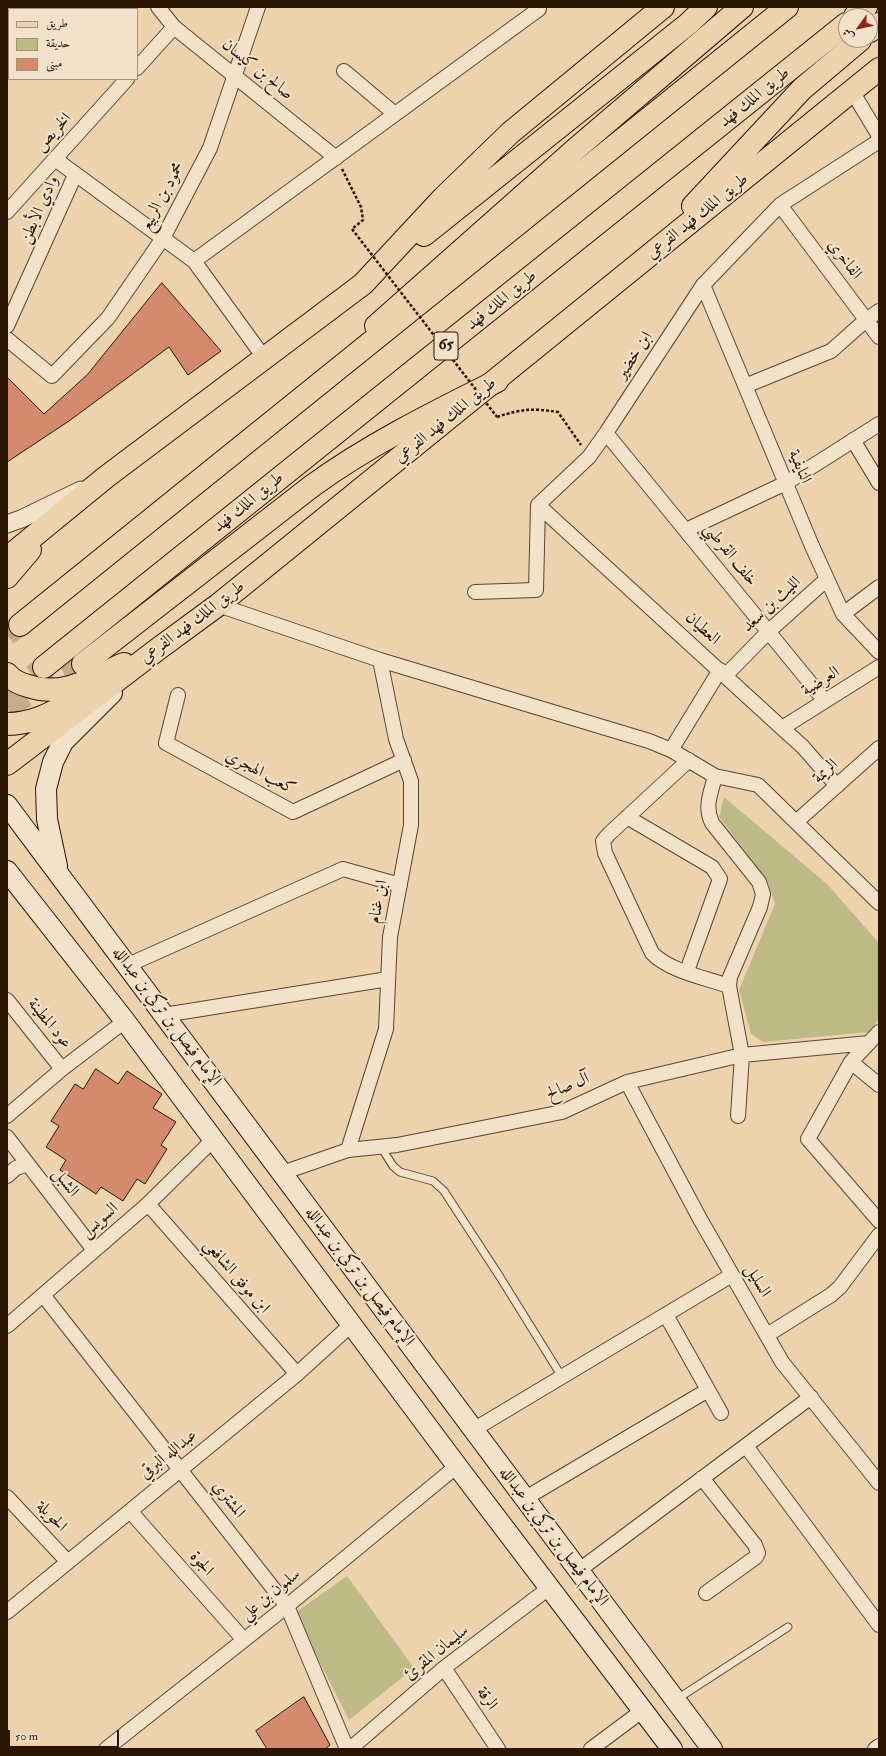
<!DOCTYPE html>
<meta charset="utf-8">
<style>
body{margin:0}
#map{position:relative;width:886px;height:1756px;overflow:hidden;background:#ecd3ae;font-family:"IM FELL Double Pica",Amiri,serif}
canvas{display:block}
.frame{position:absolute;inset:0;border:8px solid #2a1503;pointer-events:none}
.legend{position:absolute;left:8px;top:8px;width:130px;height:72px;box-sizing:border-box;background:#f3e2ca;border:1px solid #a3907a;margin:0;padding:5px 7px;list-style:none;font-size:12px;color:#2a1503}
.legend li{display:flex;align-items:center;gap:8px;height:20px}
.legend b{width:20px;border:1px solid #a3907a}
.north{position:absolute;left:838px;top:8px;width:40px;height:40px;box-sizing:border-box;background:#f3e2ca;border:1px solid #a3907a;border-radius:50%;rotate:237deg;font-size:11px;font-weight:700;line-height:16px;text-align:center;color:#2a1503}
.north::after{content:'';display:block;margin:auto;width:14px;height:18px;background:#8f2418;clip-path:polygon(50% 0,100% 100%,50% 72%,0 100%)}
.scale{position:absolute;left:8px;top:1730px;width:111px;height:18px;box-sizing:border-box;border:2px solid #2a1503;border-top:0;padding-left:5px;font-size:12px;line-height:14px;white-space:nowrap;color:#2a1503;-webkit-text-stroke:3px #f3e2ca;paint-order:stroke}
</style>
<div id="map">
<canvas width="886" height="1756"></canvas>
<div class="frame"></div>
<ul class="legend">
<li><b style="height:5px;background:#ecd3ae"></b>طريق</li>
<li><b style="height:11px;background:#beba86"></b>حديقة</li>
<li><b style="height:11px;background:#d48b6d"></b>مبنى</li>
</ul>
<div class="north">ش</div>
<div class="scale">50 m</div>
</div>
<script>
const g = document.querySelector('canvas').getContext('2d');
g.lineJoin = 'round';
function fillPath(path, color) {
  g.fillStyle = color;
  g.fill(path, 'evenodd');
}
function stroke(path, color, width, dash) {
  g.strokeStyle = color;
  g.lineWidth = width;
  g.lineCap = dash ? 'butt' : 'round';
  g.setLineDash(dash || []);
  g.stroke(path);
}
function write(font, color, halo, rows, align = 'center') {
  g.font = font + ' "IM FELL Double Pica",Amiri,serif';
  g.lineWidth = 4;
  g.setLineDash([]);
  g.textBaseline = 'middle';
  g.strokeStyle = halo;
  g.fillStyle = color;
  for (const [text, x, y, turn = 0] of rows) {
    g.save();
    g.translate(x, y);
    g.rotate((+turn || 0) * Math.PI / 180);
    g.textAlign = isNaN(turn) ? turn : align;
    if (halo) g.strokeText(text, 0, 0);
    g.fillText(text, 0, 0);
    g.restore();
  }
}
fillPath(new Path2D(`
 M 724,797 L 827,884 L 879,943 L 879,1019 L 869,1032 L 763,1042 L 751,1034 L 739,990 L 775,904 L 767,880 L 719,817 Z
 M 347,1576 L 414,1668 L 349,1720 L 295,1613 Z`), '#beba86');
const building = new Path2D(`
 M 162,283 L 221,351 L 188,375 L 169,347 L 69,421 L 7,462 L 7,377 L 44,414 L 87,375 Z
 M 96,1069 L 118,1084 L 127,1071 L 162,1094 L 153,1108 L 176,1122 L 161,1145 L 167,1149 L 145,1184 L 137,1179 L 123,1201 L 101,1187 L 96,1194 L 60,1170 L 66,1160 L 46,1147 L 59,1126 L 51,1121 L 75,1084 L 83,1089 Z
 M 304,1697 L 330,1745 L 325,1749 L 267,1749 L 256,1731 Z`);
fillPath(building, '#d48b6d');
stroke(building, '#2a1503', 1);
stroke(new Path2D(`
 M 7,707 L 83,664`), '#c5ad8c', 22, [22, 11]);
stroke(new Path2D(`
 M 7,635 L 20,625
 M 7,696 L 44,667`), '#c5ad8c', 22, [22, 11]);
const service = new Path2D(`
 M 381,1147 L 393,1166 L 400,1172 L 433,1181 L 444,1191 L 500,1277 L 562,1377
 M 677,1699 L 788,1627`);
const minor = new Path2D(`
 M 158,7 L 174,27 L 336,158
 M 25,9 L 28,7
 M 137,68 L 174,27
 M 344,71 L 395,114
 M 852,91 L 879,136
 M 55,159 L 194,261 L 265,359
 M 780,205 L 879,337
 M 7,212 L 127,79
 M 194,261 L 539,9 L 539,7
 M 703,285 L 812,546 L 843,614 L 879,652
 M 7,326 L 75,175
 M 7,339 L 52,376 L 108,318 L 163,238 L 210,148 L 258,7
 M 745,386 L 831,351 L 866,320 L 879,311
 M 606,433 L 825,701
 M 853,440 L 879,483
 M 538,505 L 782,728 L 803,747 L 837,786
 M 686,530 L 786,483 L 879,424
 M 475,592 L 536,590 L 538,505 L 589,457 L 606,433 L 703,285 L 780,205 L 879,141
 M 218,605 L 380,660 L 649,741 L 671,750 L 715,776 L 758,785 L 879,903
 M 843,614 L 879,587
 M 726,675 L 769,631 L 827,579
 M 178,695 L 166,743 L 293,812 L 404,760
 M 782,728 L 879,667
 M 671,750 L 720,670
 M 689,760 L 609,834 L 603,841 L 605,853 L 652,953 C 669,971 706,978 729,986
 M 715,776 C 711,793 704,806 712,823 L 759,882 L 763,894 L 760,907 L 730,977 L 729,986 L 742,1055 L 738,1116
 M 627,817 L 712,867 L 720,879 L 687,971
 M 796,822 L 879,748
 M 128,965 L 343,869 L 400,885
 M 7,1000 L 62,1069
 M 164,1015 L 388,979
 M 879,1032 L 851,1062 L 808,1139 L 879,1221
 M 851,1062 L 879,1085
 M 627,1082 L 700,1219 L 782,1362 L 879,1483
 M 7,1116 L 62,1069 L 125,1021
 M 7,1137 L 94,1250
 M 348,1150 L 386,1029 L 390,937 L 411,825 L 411,781 L 396,739 L 380,660
 M 282,1173 L 348,1150 L 397,1145 L 562,1112 L 627,1082 L 742,1055 L 869,1043
 M 7,1176 L 16,1168 L 28,1164
 M 148,1204 L 297,1374
 M 43,1295 L 287,1606 L 347,1749
 M 666,1315 L 721,1413
 M 7,1326 L 148,1204 L 214,1139
 M 767,1335 L 831,1295 L 840,1287 L 879,1235
 M 473,1430 L 732,1275
 M 746,1446 L 879,1625
 M 702,1478 L 755,1545 L 758,1553 L 756,1557 L 706,1593
 M 7,1497 L 68,1562
 M 524,1499 L 708,1390
 M 130,1511 L 244,1640
 M 578,1571 L 811,1397
 M 7,1612 L 297,1374 L 352,1324
 M 444,1668 L 498,1749
 M 106,1749 L 287,1606 L 457,1466
 M 350,1749 L 444,1668 L 549,1588
 M 591,1749 L 642,1711
 M 875,1749 L 879,1746`);
const tertiary = new Path2D(`
 M 7,524 L 21,519 L 81,490`);
const secondary = new Path2D(`
 M 7,805 L 712,1749
 M 57,866 L 47,819 L 46,789 L 53,762 L 63,742 L 112,693
 M 7,871 L 125,1021 L 457,1466 L 672,1749`);
const primary = new Path2D(`
 M 870,31 L 879,24
 M 693,206 L 802,89 L 860,40
 M 424,235 L 688,24 L 706,7
 M 7,558 L 106,477 L 363,284 L 443,198 L 510,133 L 663,7
 M 7,577 L 30,550
 M 7,674 C 13,681 20,684 28,686 C 64,698 91,678 124,664
 M 7,724 C 31,724 51,714 71,702
 M 7,764 L 158,649 L 218,605 L 879,69`);
const trunk = new Path2D(`
 M 376,326 L 578,147 L 742,7
 M 83,664 L 312,486 C 370,444 433,413 497,381`);
const motorway = new Path2D(`
 M 855,16 L 866,7
 M 20,625 L 787,7
 M 44,667 L 846,24`);
stroke(service, '#5a442e', 9);
stroke(minor, '#5a442e', 16);
stroke(tertiary, '#5a442e', 19);
stroke(secondary, '#2a1503', 22);
stroke(primary, '#2a1503', 24);
stroke(trunk, '#2a1503', 24);
stroke(motorway, '#2a1503', 24);
stroke(new Path2D(`
 M 342,169 L 361,207 L 363,220 L 352,229
 M 497,417 C 521,409 533,408 558,412 L 581,445`), '#2a1503', 2.5, [3, 2]);
stroke(service, '#f3e2ca', 7);
stroke(minor, '#f3e2ca', 14);
stroke(tertiary, '#f3e2ca', 17);
stroke(secondary, '#f3e2ca', 20);
stroke(primary, '#ecd3ae', 22);
stroke(trunk, '#ecd3ae', 22);
stroke(motorway, '#ecd3ae', 22);
stroke(new Path2D(`
 M 352,229 L 497,417`), '#2a1503', 2.5, [3, 2]);
for (const [x, y, w] of [
 [446,346,24]
]) {
  const box = new Path2D();
  box.roundRect(x - w / 2, y - 14, w, 28, 3);
  g.fillStyle = '#f3e2ca';
  g.fill(box);
  stroke(box, '#2a1503', 1);
}
write('bold 16px', '#2a1503', null, [
 ["65",446,346]
]);
write('17px', '#2a1503', '#f3e2ca', [
 ["صالح بن كيسان",257,70,39],
 ["طريق الملك فهد",755,98,-39],
 ["الخريص",54,133,-48],
 ["محمود بن الربيع",163,197,-62],
 ["وادي الأبطن",40,210,-66],
 ["طريق الملك فهد الفرعي",698,217,-39],
 ["الفاخري",844,260,53],
 ["طريق الملك فهد",502,301,-39],
 ["ابن خضير",635,356,-57],
 ["طريق الملك فهد الفرعي",446,421,-39],
 ["النايفية",799,467,67],
 ["طريق الملك فهد",249,503,-39],
 ["خلف القرطبي",730,555,51],
 ["الليث بن سعد",772,605,-43],
 ["طريق الملك فهد الفرعي",193,623,-37],
 ["العطيان",702,629,42],
 ["العرضية",821,682,-32],
 ["الريمة",826,772,-42],
 ["كعب الهجري",260,773,28],
 ["ابن غنام",379,902,-79],
 ["الإمام فيصل بن تركي بن عبدالله",166,1017,53],
 ["عود المطينة",49,1024,51],
 ["آل صالح",568,1087,-22],
 ["الشبل",65,1183,52],
 ["السويس",100,1221,-41],
 ["ابن موفق الشافعي",236,1277,49],
 ["الإمام فيصل بن تركي بن عبدالله",359,1277,53],
 ["السليل",757,1281,60],
 ["عبدالله البرقي",169,1455,-39],
 ["المشتري",228,1500,52],
 ["الحويلة",51,1517,47],
 ["الإمام فيصل بن تركي بن عبدالله",553,1537,53],
 ["الجوة",201,1564,49],
 ["سلمون بن علي",271,1595,-39],
 ["سليمان المقرئ",437,1653,-39],
 ["الرقة",486,1699,56]
]);
</script>
